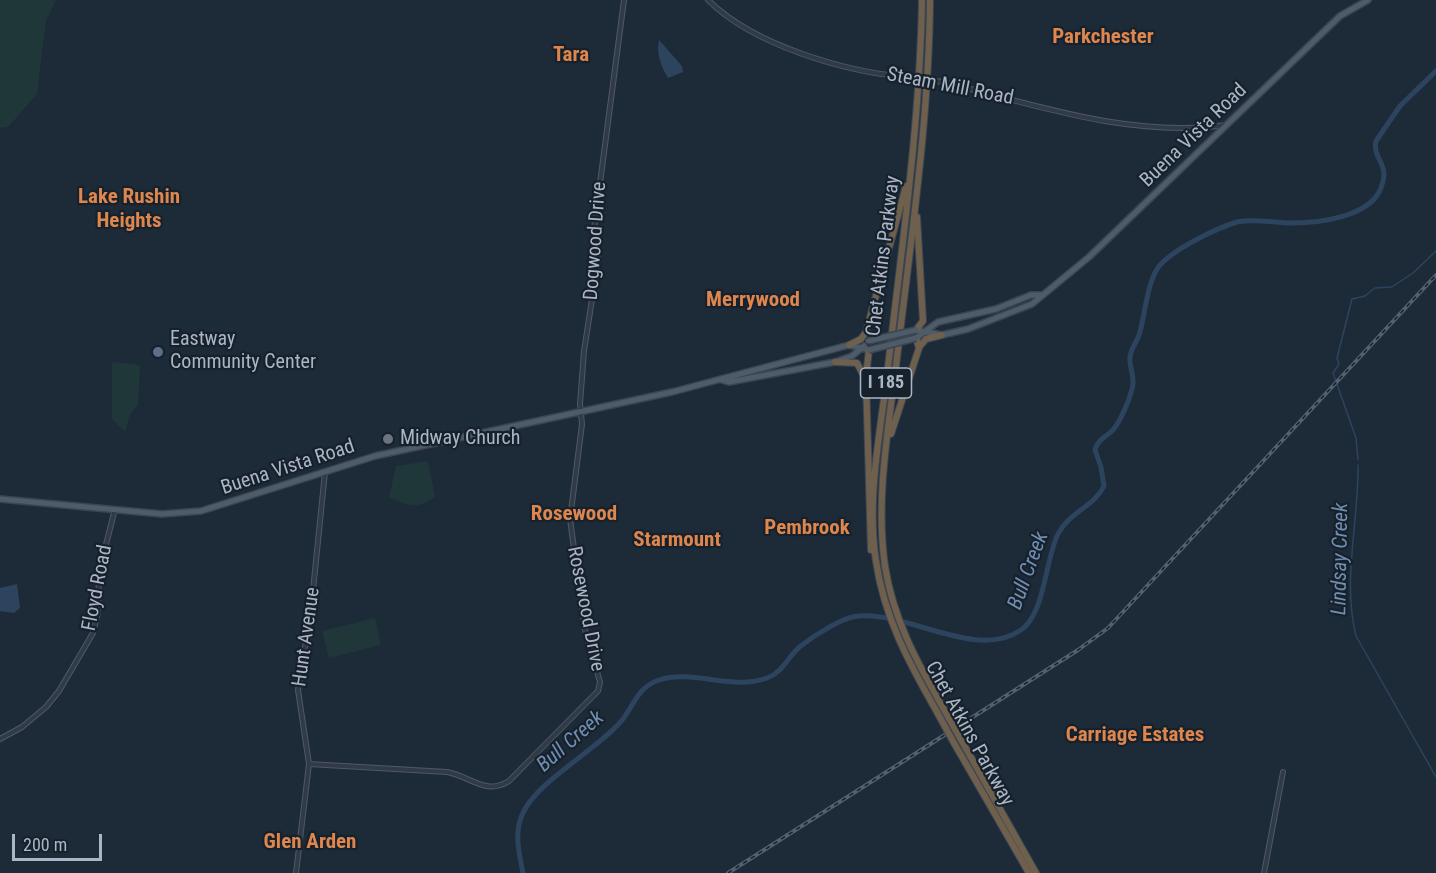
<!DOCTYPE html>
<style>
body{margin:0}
#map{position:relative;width:1436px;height:873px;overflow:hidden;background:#1d2a38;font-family:"Roboto Condensed",sans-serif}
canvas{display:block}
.scale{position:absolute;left:12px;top:834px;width:90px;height:27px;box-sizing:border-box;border:3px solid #aab6c6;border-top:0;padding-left:8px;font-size:18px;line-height:21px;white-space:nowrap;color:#aab6c6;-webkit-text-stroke:4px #17212c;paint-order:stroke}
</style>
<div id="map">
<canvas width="1436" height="873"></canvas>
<div class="scale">200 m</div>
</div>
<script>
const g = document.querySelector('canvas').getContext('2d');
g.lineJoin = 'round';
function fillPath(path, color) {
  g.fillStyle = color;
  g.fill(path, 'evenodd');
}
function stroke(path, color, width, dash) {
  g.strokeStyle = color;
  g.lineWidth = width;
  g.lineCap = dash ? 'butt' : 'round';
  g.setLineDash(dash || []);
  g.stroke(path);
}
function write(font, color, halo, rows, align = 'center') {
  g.font = font + ' "Roboto Condensed",sans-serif';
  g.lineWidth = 4.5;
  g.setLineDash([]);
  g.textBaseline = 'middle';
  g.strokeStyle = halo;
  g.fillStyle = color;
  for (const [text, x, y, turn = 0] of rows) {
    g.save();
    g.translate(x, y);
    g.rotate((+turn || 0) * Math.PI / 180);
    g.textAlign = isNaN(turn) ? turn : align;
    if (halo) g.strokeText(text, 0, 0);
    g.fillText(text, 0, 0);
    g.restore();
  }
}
fillPath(new Path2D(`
 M 0,0 L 56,0 L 46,21 L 37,94 L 8,127 L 0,128 Z
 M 112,362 L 140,365 L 138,405 L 130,414 L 125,432 L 112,419 Z
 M 428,461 L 435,496 C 420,510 405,506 389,497 L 396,466 Z
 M 375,618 L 381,645 L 329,658 L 322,631 Z`), '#1f3739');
fillPath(new Path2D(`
 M 659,40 L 682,66 L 683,72 L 668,78 C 661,66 656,54 659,40 Z
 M 17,584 L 20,608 L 14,613 L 0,611 L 0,588 Z`), '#2d445f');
stroke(new Path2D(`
 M 1358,460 L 1356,438 L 1333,373 L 1339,364 L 1337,358 L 1352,299 L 1365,296 L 1375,288 L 1392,287 L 1413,273 L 1436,251
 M 1358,465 C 1359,521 1342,580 1356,636 L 1436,777`), '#2d445f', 1.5);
stroke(new Path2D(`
 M 523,873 C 519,853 514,834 522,815 C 536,781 598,750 623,719 C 635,703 638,687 659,680 C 693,669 732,691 767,678 C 785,671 788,655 802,645 C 815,635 843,617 858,616 C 908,611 976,661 1021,630 C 1045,614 1045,560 1058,534 C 1069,512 1094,507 1104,486 L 1101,467 L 1095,450 C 1098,439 1106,437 1113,430 C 1121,420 1129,401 1132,389 C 1136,377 1129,369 1130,358 C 1130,349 1138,341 1140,332 C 1145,313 1148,277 1161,264 C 1176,248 1217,228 1237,222 C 1255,218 1274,223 1292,223 C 1319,223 1370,217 1381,188 C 1391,163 1372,160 1376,141 L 1400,106 L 1436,71`), '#2d445f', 5);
const minor = new Path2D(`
 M 708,0 C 753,45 845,72 907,77
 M 943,82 C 1036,105 1129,138 1226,125
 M 0,739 L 22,727 L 46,707 L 59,691 L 93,633 L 98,612 L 99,572 L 115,509
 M 309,764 L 447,772 C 470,776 486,796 509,781 L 598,691 L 600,682 L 585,630 L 570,519 L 582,424 L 580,404 L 584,351 L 598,261 L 594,229 L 624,0
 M 296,873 L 309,764 L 298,690 L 311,610 L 325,472
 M 1264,873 L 1283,772`);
const major = new Path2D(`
 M 916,330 L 942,335 L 968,329 L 1032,304 L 1089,257 L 1340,16 L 1368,0
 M 916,338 L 938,322 L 996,309 L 1031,295 L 1041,295
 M 722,380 L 729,382 L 835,362 L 852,356 L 864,346
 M 0,499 L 162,514 L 201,511 L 375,456 L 672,392 L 849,345 L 869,350`);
const highway = new Path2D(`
 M 922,0 C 920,123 902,245 888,367 C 881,430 866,498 876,561 C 884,617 909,663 937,712
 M 930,0 C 929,120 911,238 897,358 C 889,426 875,497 885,566 C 893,619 917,662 943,708
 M 916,330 L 923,321 L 917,217
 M 849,345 L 861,339 L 866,332 L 906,186
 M 919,347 L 926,339 L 942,335
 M 835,362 L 857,363 L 866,380 L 871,550
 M 866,376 L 869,350
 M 891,434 L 919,348 L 916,338
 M 960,738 L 1036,873
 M 954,743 L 1029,873`);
stroke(minor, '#4e5967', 6);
stroke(major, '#3a4552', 8);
stroke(highway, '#3c4653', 8);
stroke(minor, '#313b48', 4);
stroke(major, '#4e5b69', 5);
stroke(highway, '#6f604d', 6);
const rail = new Path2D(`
 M 728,873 L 1078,650 L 1108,628 L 1436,275`);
stroke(rail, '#526070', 4);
stroke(rail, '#17212c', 1.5, [4.5]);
const minorBridge = new Path2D(`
 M 907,77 L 943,82`);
const majorBridge = new Path2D(`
 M 868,341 L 916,330
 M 869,350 L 916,338`);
const highwayBridge = new Path2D(`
 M 943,708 L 960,738
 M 937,712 L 954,743`);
stroke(minorBridge, '#4e5967', 6, []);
stroke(majorBridge, '#3a4552', 8, []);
stroke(highwayBridge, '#3c4653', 8, []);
stroke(minorBridge, '#313b48', 4);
stroke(majorBridge, '#4e5b69', 5);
stroke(highwayBridge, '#6f604d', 6);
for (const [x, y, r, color] of [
 [158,352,6,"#5c6f8a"],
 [388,439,6,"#6b7280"]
]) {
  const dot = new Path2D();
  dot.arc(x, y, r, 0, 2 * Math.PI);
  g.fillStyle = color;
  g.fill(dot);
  stroke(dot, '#17212c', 2);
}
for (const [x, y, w] of [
 [886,383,51]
]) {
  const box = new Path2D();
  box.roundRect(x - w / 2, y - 15, w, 30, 4.5);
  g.fillStyle = '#17212c';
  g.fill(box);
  stroke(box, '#aab6c6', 1.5);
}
write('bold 18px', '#aab6c6', null, [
 ["I 185",886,383]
]);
write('20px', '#aab6c6', '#17212c', [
 ["Steam Mill Road",950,87,11],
 ["Buena Vista Road",1194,136,-44],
 ["Dogwood Drive",596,241,-86],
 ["Chet Atkins Parkway",884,256,-83],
 ["Buena Vista Road",288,468,-18],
 ["Floyd Road",98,588,-79],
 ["Rosewood Drive",585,609,79],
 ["Hunt Avenue",307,637,-82],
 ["Chet Atkins Parkway",969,734,61]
]);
write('20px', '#aab6c6', '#17212c', [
 ["Eastway",170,340],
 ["Community Center",170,363],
 ["Midway Church",400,439]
], 'left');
write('bold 21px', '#dd864e', '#17212c', [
 ["Parkchester",1103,38],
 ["Tara",571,56],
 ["Lake Rushin",129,198],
 ["Heights",129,222],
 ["Merrywood",753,301],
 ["Rosewood",574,515],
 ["Pembrook",807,529],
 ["Starmount",677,541],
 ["Carriage Estates",1135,736],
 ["Glen Arden",310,843]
]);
write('italic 21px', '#6f8eb2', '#17212c', [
 ["Lindsay Creek",1341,559,-89],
 ["Bull Creek",1029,571,-70],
 ["Bull Creek",571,742,-41]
]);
</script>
